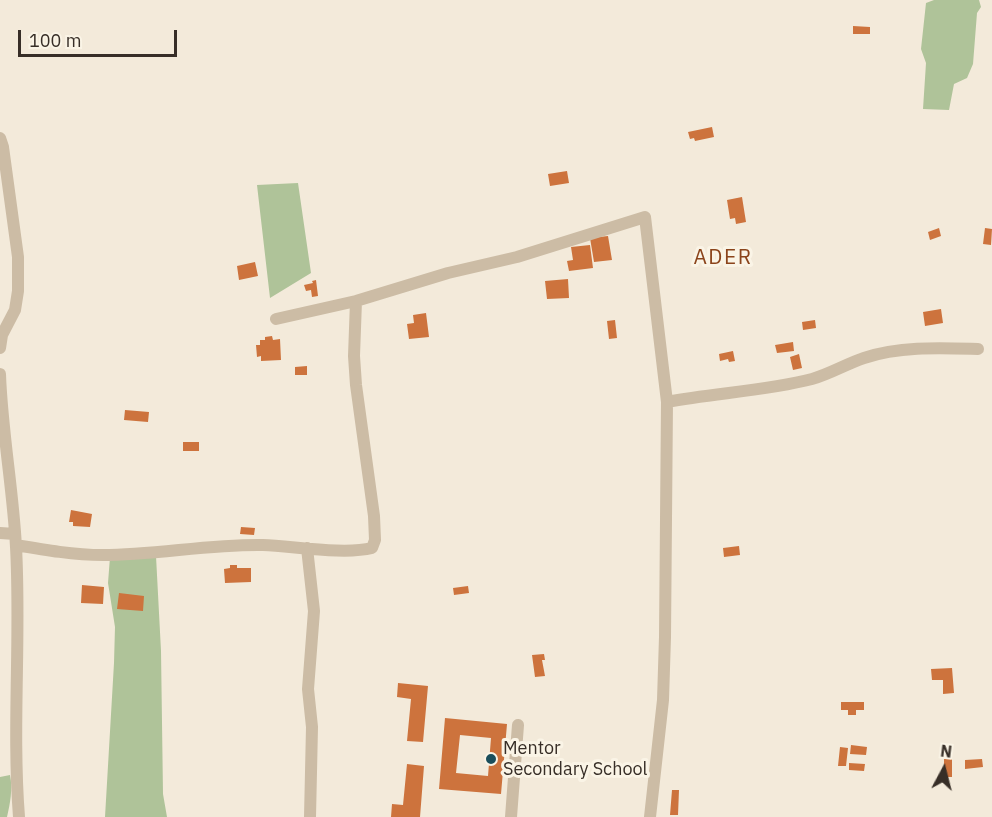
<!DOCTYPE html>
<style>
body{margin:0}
#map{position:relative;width:992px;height:817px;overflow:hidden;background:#f3eada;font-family:"IBM Plex Sans",sans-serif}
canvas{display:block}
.north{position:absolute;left:914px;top:739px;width:60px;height:60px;-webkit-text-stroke:4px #faf4e6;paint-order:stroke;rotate:7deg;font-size:16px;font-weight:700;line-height:24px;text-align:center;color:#372e27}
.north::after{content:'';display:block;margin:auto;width:21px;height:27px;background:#372e27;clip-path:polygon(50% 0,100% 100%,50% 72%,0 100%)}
.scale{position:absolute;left:18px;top:30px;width:159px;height:27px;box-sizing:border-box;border:3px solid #372e27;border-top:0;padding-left:8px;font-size:18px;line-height:21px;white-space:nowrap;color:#372e27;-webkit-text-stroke:4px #faf4e6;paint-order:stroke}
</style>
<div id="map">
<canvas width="992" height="817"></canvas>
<div class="north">N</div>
<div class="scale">100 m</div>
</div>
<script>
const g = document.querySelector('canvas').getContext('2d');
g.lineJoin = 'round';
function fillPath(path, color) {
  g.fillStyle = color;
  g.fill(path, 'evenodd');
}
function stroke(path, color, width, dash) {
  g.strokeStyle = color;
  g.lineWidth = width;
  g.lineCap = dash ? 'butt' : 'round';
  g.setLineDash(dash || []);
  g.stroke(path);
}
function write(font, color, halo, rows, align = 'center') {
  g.font = font + ' "IBM Plex Sans",sans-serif';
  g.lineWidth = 6;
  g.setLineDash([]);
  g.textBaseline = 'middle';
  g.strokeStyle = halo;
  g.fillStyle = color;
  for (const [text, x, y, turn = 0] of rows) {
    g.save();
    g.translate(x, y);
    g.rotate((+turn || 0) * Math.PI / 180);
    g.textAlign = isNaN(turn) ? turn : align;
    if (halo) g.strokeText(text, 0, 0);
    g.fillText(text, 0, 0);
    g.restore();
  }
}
fillPath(new Path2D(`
 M 934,0 L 979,0 L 981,7 L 977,13 L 973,64 L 967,78 L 954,84 L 949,110 L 923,109 L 926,63 L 921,49 L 926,3 Z
 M 298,183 L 311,273 L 270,298 L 257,185 Z
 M 156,556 L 161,651 L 163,794 L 167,817 L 105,817 L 114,663 L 115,627 L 108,583 L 110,557 Z
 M 10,775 C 13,789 10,804 7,817 L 0,817 L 0,777 Z`), '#afc399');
fillPath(new Path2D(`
 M 853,26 L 870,27 L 870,34 L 853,34 Z
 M 712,127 L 714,137 L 695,141 L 694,138 L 690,139 L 688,132 Z
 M 567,171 L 569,183 L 550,186 L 548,174 Z
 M 742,197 L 746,222 L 736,224 L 735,218 L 730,219 L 727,200 Z
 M 939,228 L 941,236 L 930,240 L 928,232 Z
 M 985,228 L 992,229 L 991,245 L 983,244 Z
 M 608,236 L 612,260 L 594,262 L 590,238 Z
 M 590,245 L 593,268 L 569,271 L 567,261 L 573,260 L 571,247 Z
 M 255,262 L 258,276 L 239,280 L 237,266 Z
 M 568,279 L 569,298 L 547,299 L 545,281 Z
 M 316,280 L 318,296 L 312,297 L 311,290 L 306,291 L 304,285 L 313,283 L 312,281 Z
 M 941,309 L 943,323 L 925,326 L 923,312 Z
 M 426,313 L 429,337 L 409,339 L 407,324 L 414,323 L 413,315 Z
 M 615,320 L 617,338 L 609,339 L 607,321 Z
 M 815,320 L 816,328 L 803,330 L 802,322 Z
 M 272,336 L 273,340 L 280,339 L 281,360 L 261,361 L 261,356 L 257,357 L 256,345 L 260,345 L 260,340 L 265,340 L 265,337 Z
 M 793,342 L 794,351 L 777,353 L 775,345 Z
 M 733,351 L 735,361 L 729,362 L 728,359 L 720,361 L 719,354 Z
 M 799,354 L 802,368 L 793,370 L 790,357 Z
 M 307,366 L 307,375 L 295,375 L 295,367 Z
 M 125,410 L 149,412 L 148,422 L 124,420 Z
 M 183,442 L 199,442 L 199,451 L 183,451 Z
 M 71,510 L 92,514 L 90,527 L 73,526 L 73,522 L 69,522 Z
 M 241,527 L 255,528 L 254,535 L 240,534 Z
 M 739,546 L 740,555 L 724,557 L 723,548 Z
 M 230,565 L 237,565 L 237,568 L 251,568 L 251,582 L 225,583 L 224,569 L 230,568 Z
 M 82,585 L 104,587 L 103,604 L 81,603 Z
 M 468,586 L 469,593 L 454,595 L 453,588 Z
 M 119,593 L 144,596 L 143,611 L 117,609 Z
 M 544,654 L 545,660 L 542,660 L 545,676 L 535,677 L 532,655 Z
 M 952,668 L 954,693 L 943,694 L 943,680 L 932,680 L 931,669 Z
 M 398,683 L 428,686 L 423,742 L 407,741 L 411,699 L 397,697 Z
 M 841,702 L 864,702 L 864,710 L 856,710 L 856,715 L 848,715 L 848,710 L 841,710 Z
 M 445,718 L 507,724 L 501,794 L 439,789 ZM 460,735 L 491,738 L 488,776 L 456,773 Z
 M 851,745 L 867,747 L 866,755 L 850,754 Z
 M 840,747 L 848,748 L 846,766 L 838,766 Z
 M 944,759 L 952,759 L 952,777 L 944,777 Z
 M 982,759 L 983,767 L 965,769 L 965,760 Z
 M 849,763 L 865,764 L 864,771 L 849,770 Z
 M 407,764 L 424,766 L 420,817 L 391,817 L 392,804 L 403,805 Z
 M 672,790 L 679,790 L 678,815 L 670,815 Z`), '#cd733d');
stroke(new Path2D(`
 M 0,138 L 3,147 L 18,257 L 18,291 L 15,310 L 2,335 L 0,348
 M 276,319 L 356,301 L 448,273 L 517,257 L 645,217 L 667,402 L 665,637 L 663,700 L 650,817
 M 0,374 C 2,432 13,489 16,547 C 21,637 12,727 19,817
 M 667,402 C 715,393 765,391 812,379 C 830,374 846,364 864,358 C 900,346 941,348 978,349
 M 0,533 L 15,534
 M 16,545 C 45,550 74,555 103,555 C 156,555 209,544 263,545 C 293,546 344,555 372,548 L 375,540 L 374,516 L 356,385 L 354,356 L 356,301
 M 307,548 L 314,611 L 308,689 L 312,727 L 310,817
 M 511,817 L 518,725`), '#ccbca5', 12);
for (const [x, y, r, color] of [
 [491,759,6,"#1a4e5b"]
]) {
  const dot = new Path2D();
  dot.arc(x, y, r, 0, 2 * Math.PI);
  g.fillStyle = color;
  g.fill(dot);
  stroke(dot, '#faf4e6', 2);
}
write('18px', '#372e27', '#faf4e6', [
 ["Mentor",503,749],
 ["Secondary School",503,770]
], 'left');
g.letterSpacing = '1.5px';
write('21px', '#8b441b', '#faf4e6', [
 ["ADER",723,258]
]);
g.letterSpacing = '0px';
</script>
